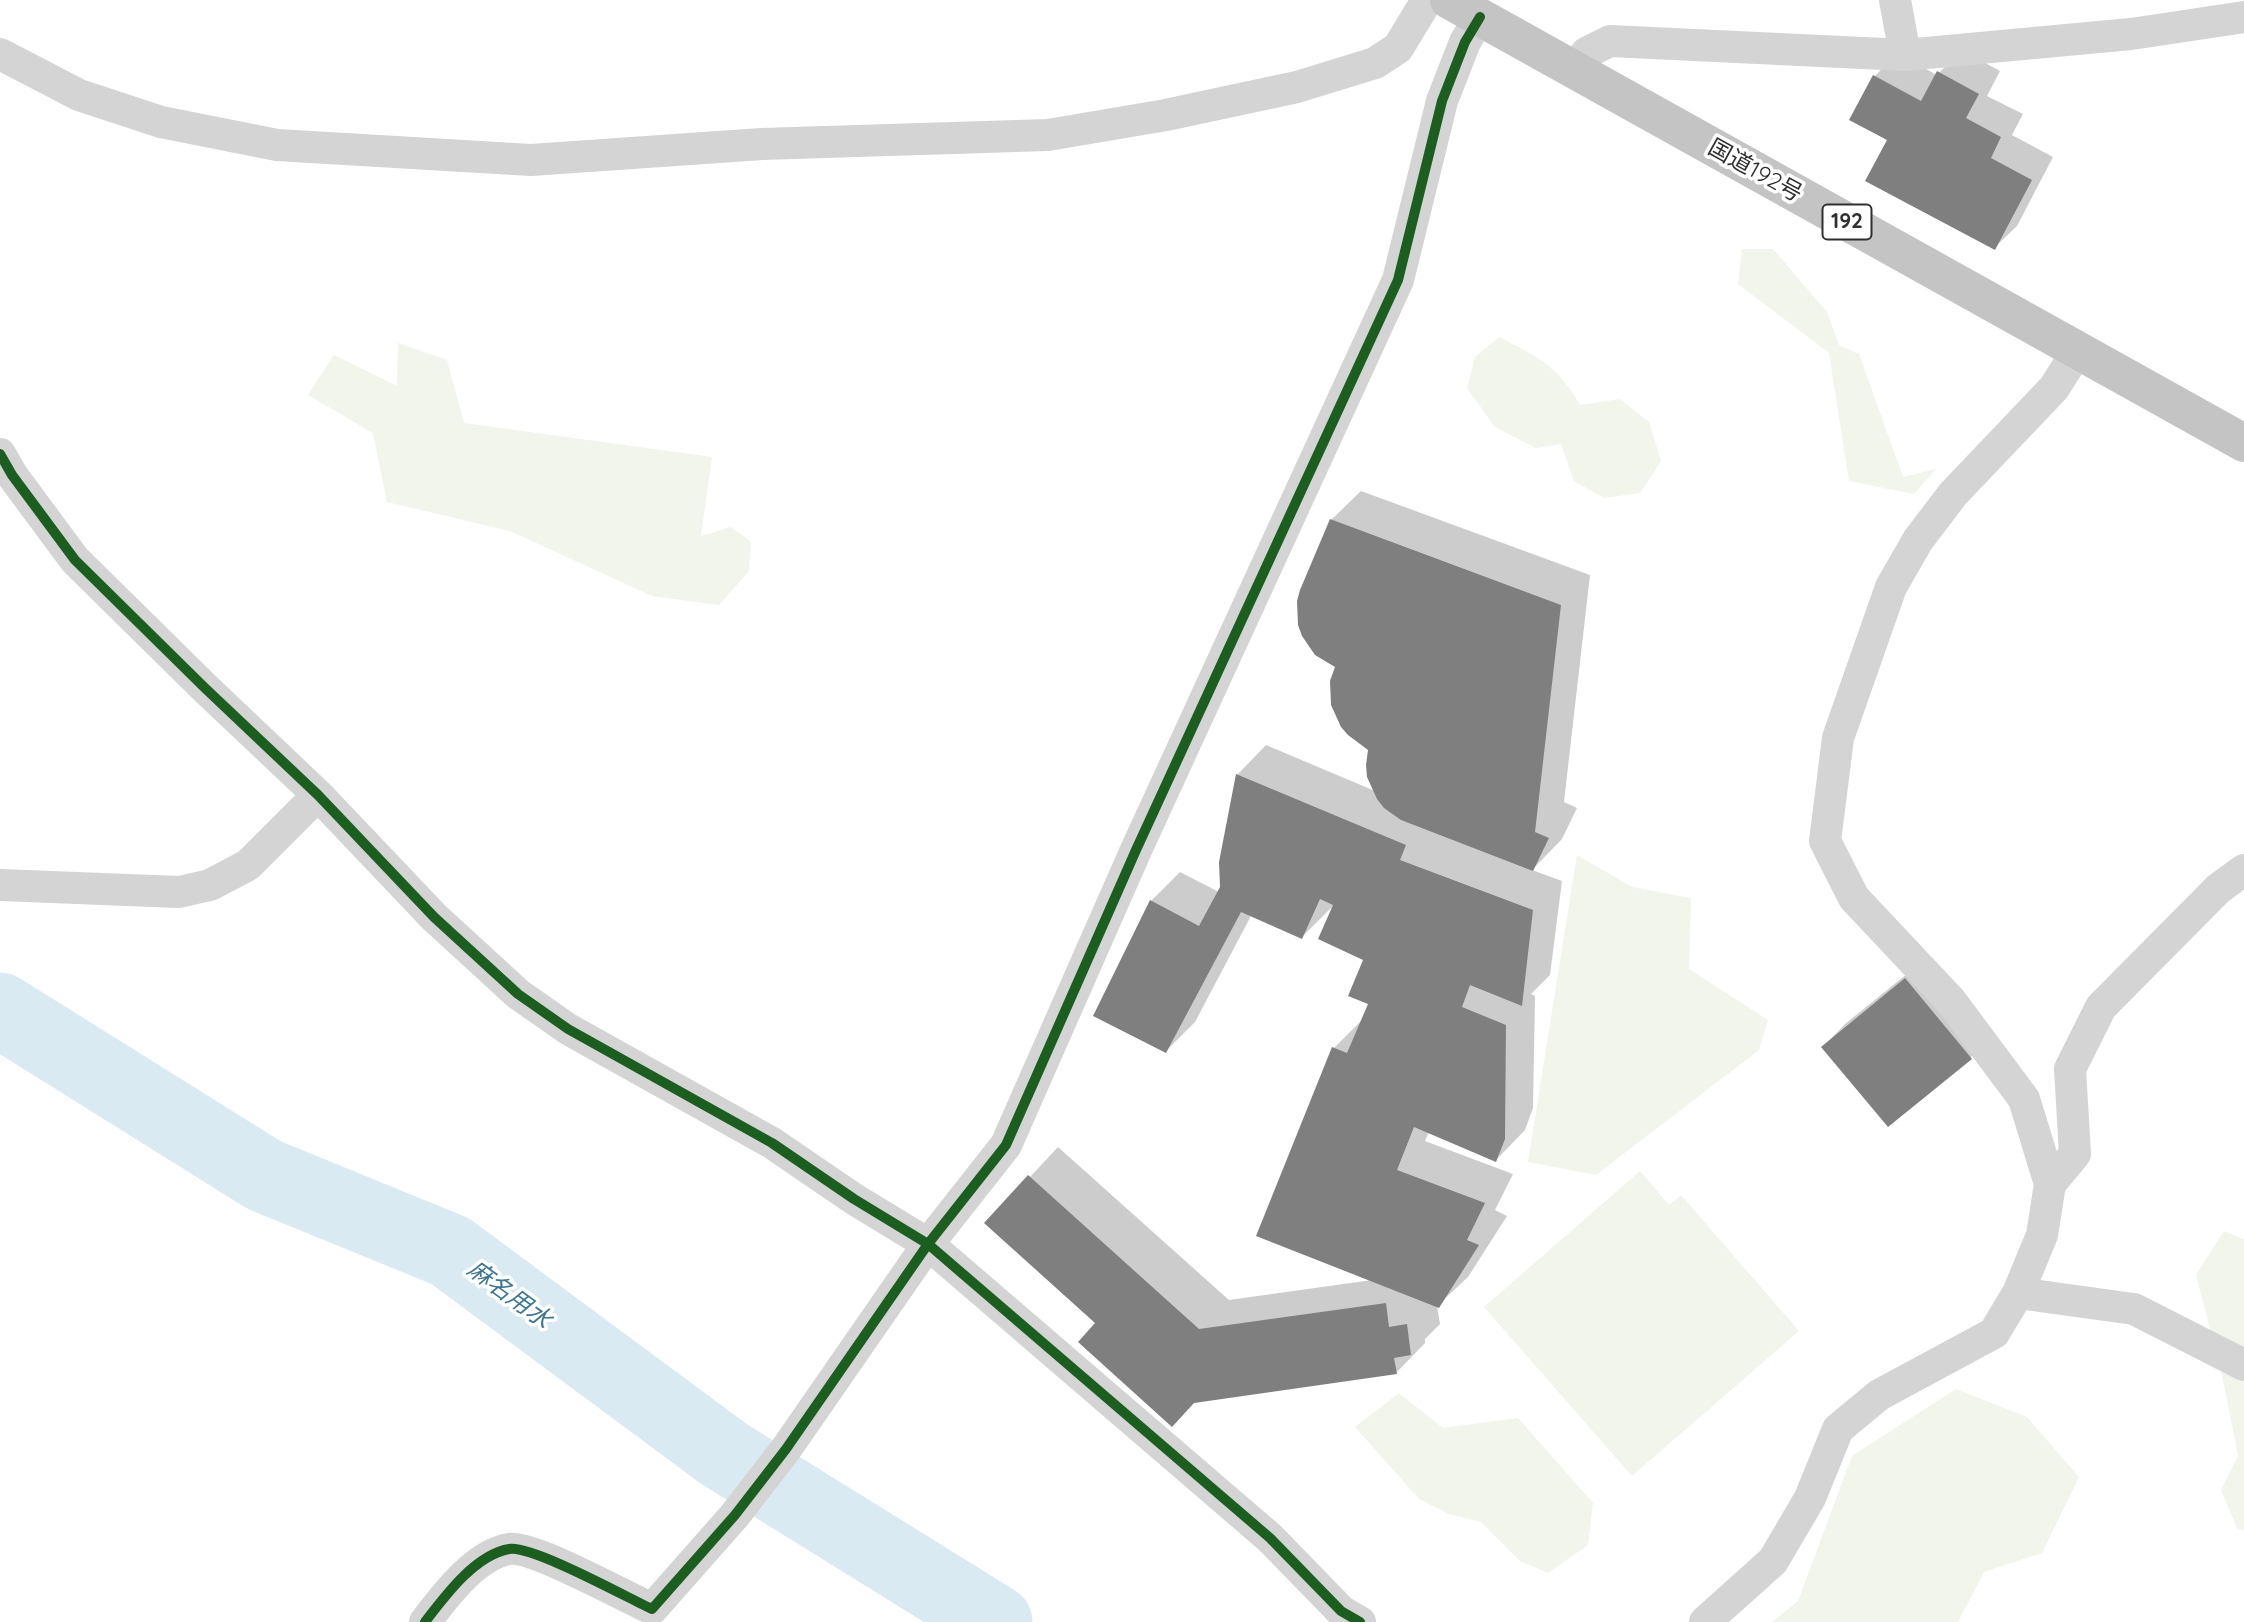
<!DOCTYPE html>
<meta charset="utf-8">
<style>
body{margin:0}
canvas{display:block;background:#fff}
</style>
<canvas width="2244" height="1622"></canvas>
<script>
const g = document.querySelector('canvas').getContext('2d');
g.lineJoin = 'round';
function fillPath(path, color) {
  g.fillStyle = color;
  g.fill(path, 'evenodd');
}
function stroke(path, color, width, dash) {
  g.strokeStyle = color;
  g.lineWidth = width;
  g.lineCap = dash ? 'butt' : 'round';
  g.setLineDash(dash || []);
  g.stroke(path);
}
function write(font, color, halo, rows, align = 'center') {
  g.font = font + ' Quicksand,"Noto Sans JP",sans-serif';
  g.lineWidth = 7;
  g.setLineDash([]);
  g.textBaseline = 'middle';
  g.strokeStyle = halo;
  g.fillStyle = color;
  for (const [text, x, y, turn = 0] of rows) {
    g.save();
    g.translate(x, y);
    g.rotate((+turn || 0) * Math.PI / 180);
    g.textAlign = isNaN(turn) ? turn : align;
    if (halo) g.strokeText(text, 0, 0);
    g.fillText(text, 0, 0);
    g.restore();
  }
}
fillPath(new Path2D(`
 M 1742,249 L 1773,249 L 1827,312 L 1839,345 L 1859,354 L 1903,477 L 1936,469 L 1914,494 L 1849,481 L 1829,353 L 1738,284 Z
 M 1499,337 C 1538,357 1557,365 1580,405 L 1620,399 L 1649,422 L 1661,461 L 1640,493 L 1604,498 L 1574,481 L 1561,444 L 1536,448 L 1495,427 L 1467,388 L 1475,357 Z
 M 398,343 L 447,360 L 464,423 L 712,457 L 701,536 L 731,527 L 751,542 L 749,571 L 719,605 L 652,596 L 510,531 L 387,502 L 373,433 L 308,395 L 334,355 L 397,386 Z
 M 1577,855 L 1632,887 L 1691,898 L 1689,969 L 1768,1020 L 1759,1050 L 1596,1175 L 1528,1162 Z
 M 1640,1171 L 1669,1205 L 1681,1195 L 1799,1331 L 1632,1476 L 1484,1307 Z
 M 2224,1231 L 2244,1239 L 2244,1531 L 2237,1528 L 2221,1490 L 2238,1456 L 2222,1375 L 2196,1275 Z
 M 1956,1389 L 2027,1417 L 2079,1477 L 2042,1553 L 1984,1572 L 1958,1622 L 1772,1622 L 1798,1601 L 1852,1456 Z
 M 1399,1393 L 1443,1428 L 1518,1418 L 1593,1503 L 1588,1545 L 1548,1573 L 1520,1561 L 1481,1522 L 1449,1514 L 1419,1499 L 1355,1427 Z`), '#f1f5ec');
fillPath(new Path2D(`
 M 1961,50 L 2000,71 L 1987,96 L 2023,114 L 2012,135 L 2053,157 L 2017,226 L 1994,248 L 1889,139 L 1851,119 L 1875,76 L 1897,53 L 1937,75 Z
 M 1361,491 L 1590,575 L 1564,802 L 1577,808 L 1562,839 L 1532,870 L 1562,881 L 1550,975 L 1531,994 L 1535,996 L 1533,1108 L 1525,1130 L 1496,1160 L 1429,1132 L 1425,1141 L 1513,1174 L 1495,1210 L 1507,1216 L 1468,1277 L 1437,1306 L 1440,1324 L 1425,1339 L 1425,1343 L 1396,1373 L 1098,1323 L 987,1223 L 1058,1147 L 1229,1300 L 1372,1280 L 1334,1048 L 1363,1019 L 1370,1003 L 1365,959 L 1336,903 L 1302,937 L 1252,914 L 1195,1022 L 1166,1051 L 1151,901 L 1180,872 L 1219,892 L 1221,887 L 1237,775 L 1266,745 L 1375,791 L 1369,749 L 1337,666 L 1331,520 Z
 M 1928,957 L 1993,1035 L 1971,1057 L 1888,1125 L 1823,1047 L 1845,1024 Z`), '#0003');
stroke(new Path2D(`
 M 0,1010 L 264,1175 L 450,1251 L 724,1454 L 995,1622`), '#daeaf2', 75);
fillPath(new Path2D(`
 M 1937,71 L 1979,94 L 1966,118 L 2001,137 L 1991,158 L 2032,180 L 1995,250 L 1865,181 L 1887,140 L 1849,120 L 1873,75 L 1921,101 Z
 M 1330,519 L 1561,605 L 1535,832 L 1549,838 L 1533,871 L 1401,820 L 1384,808 L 1377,799 L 1367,777 L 1366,765 L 1368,750 L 1348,735 L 1341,727 L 1331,705 L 1330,681 L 1335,667 L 1315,655 L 1302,636 L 1298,625 L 1297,601 L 1300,590 Z
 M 1236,774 L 1406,845 L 1400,860 L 1533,910 L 1522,1006 L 1470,985 L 1462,1007 L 1506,1025 L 1505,1139 L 1496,1162 L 1414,1127 L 1397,1170 L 1485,1203 L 1467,1240 L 1479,1245 L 1439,1308 L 1256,1236 L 1332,1047 L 1347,1053 L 1368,1004 L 1348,996 L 1363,960 L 1318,939 L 1333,905 L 1320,899 L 1302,939 L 1241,912 L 1166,1053 L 1093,1016 L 1150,900 L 1199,926 L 1220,887 L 1219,862 Z
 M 1905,978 L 1972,1059 L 1888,1127 L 1821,1047 Z
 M 1028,1175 L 1199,1329 L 1386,1303 L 1389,1327 L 1407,1324 L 1411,1355 L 1394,1358 L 1397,1374 L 1194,1403 L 1172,1427 L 1078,1342 L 1095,1323 L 984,1223 Z`), '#7f7f7f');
stroke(new Path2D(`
 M 1895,0 L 1905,55
 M 0,54 L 79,95 L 161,122 L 277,145 L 531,160 L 762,144 L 1048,135 L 1166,115 L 1297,87 L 1375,63 L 1398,48 L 1427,0
 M 1576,71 L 1586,53 L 1610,41 L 1905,55 L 2131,34 L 2244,17
 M 0,454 L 12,475 L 75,560 L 206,689 L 318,795 L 434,917 L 518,994 L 568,1029 L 772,1143 L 854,1199 L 928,1244 L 1270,1538 L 1341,1611 L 1360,1622
 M 0,885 L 179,892 L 210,885 L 248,865 L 318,795
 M 2050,1184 L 2075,1154 L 2070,1069 L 2101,1007 L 2218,889 L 2244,870
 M 2018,1293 L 2134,1309 L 2244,1365
 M 425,1622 C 445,1596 475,1555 509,1549 C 532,1545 626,1597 652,1609 L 735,1515 L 786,1449 L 928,1244 L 1006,1145 L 1136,850 L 1398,280 L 1442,101 L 1465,42 L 1480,17
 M 1705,1622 L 1773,1561 L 1810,1498 L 1838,1429 L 1879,1395 L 1994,1333 L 2018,1293 L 2042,1235 L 2050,1184 L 2024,1099 L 1951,1001 L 1854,898 L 1825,841 L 1838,738 L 1891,587 L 1918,540 L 1953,494 L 2054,388 L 2078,350`), '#d4d4d4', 32);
stroke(new Path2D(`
 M 1449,0 L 2244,443`), '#c4c4c4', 38);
stroke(new Path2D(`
 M 0,454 L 12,475 L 75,560 L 206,689 L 318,795 L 434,917 L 518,994 L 568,1029 L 772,1143 L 854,1199 L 928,1244 L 1270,1538 L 1341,1611 L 1360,1622
 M 425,1622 C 445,1596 475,1555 509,1549 C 532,1545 626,1597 652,1609 L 735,1515 L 786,1449 L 928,1244 L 1006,1145 L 1136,850 L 1398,280 L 1442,101 L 1465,42 L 1480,17`), '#1b5e20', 10);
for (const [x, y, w] of [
 [1847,222,49]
]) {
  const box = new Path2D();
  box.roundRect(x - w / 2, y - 17.5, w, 35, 5);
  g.fillStyle = '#fff';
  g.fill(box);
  stroke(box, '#2f2f2f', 2);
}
write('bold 21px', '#2f2f2f', null, [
 ["192",1847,222]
]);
write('23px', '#2f2f2f', '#fff', [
 ["国道192号",1755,171,29]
]);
write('italic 24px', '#3d7691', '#fff', [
 ["麻名用水",509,1295,36]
]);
</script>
